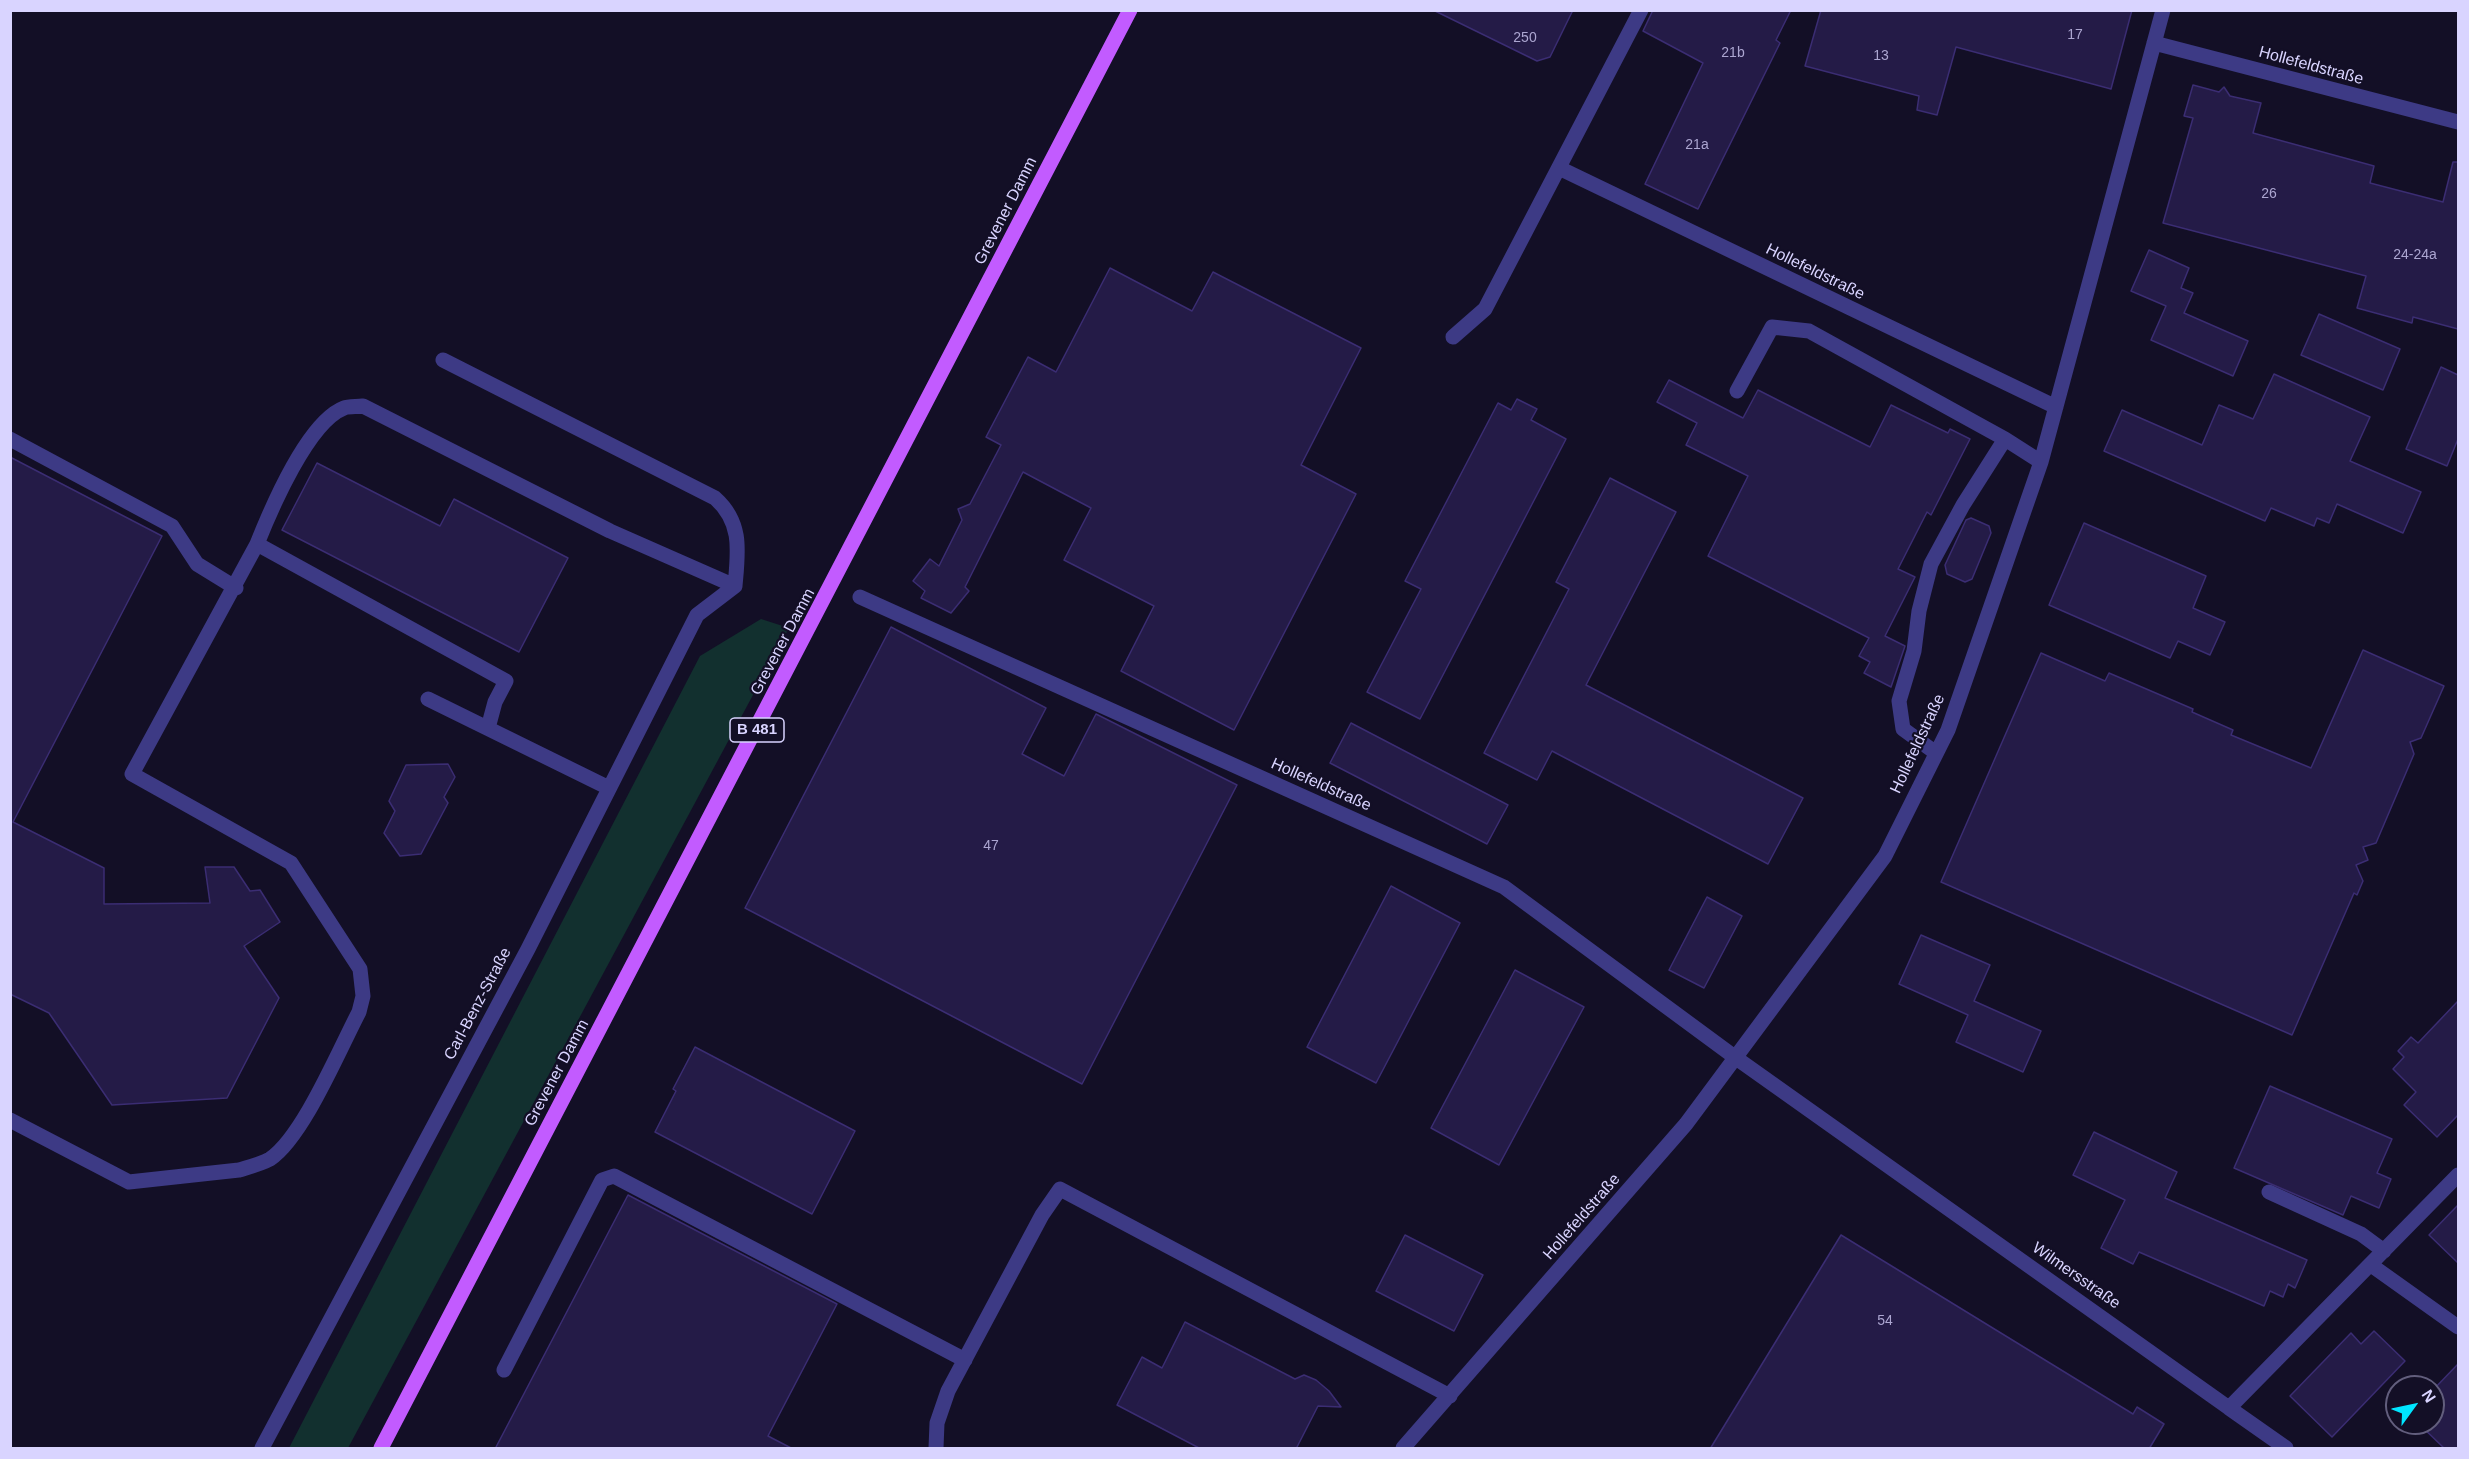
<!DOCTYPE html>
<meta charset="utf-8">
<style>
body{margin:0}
#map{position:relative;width:2469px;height:1459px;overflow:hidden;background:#130f26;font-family:Helvetica,sans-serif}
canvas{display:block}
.frame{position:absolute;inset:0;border:12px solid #d9d4ff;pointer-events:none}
.north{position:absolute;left:2385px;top:1375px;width:60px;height:60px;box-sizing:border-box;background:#130f26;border:2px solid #625e7d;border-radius:50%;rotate:57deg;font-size:16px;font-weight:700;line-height:24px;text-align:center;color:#d9d4ff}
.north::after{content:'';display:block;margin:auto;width:21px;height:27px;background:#00e5ff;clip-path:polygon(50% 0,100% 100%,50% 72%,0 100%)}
</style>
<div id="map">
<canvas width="2469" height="1459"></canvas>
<div class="frame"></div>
<div class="north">N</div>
</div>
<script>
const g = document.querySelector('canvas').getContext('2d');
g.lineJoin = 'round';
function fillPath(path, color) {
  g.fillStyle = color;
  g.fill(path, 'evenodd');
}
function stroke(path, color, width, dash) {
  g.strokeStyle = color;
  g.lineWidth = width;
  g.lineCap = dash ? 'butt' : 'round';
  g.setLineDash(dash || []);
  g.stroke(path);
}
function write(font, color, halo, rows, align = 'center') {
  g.font = font + ' Helvetica,sans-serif';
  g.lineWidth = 4.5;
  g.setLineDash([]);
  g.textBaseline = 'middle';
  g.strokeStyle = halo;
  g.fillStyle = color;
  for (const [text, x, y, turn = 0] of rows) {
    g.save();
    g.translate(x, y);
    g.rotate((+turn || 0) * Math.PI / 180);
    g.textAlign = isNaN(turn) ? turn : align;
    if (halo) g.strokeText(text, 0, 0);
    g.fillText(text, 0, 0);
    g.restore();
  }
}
fillPath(new Path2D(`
 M 761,619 L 789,628 L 348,1448 L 289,1448 L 700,656 Z`), '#12302f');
const building = new Path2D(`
 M 1433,10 L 1573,10 L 1550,57 L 1537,61 Z
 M 1653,10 L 1791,10 L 1776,40 L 1780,43 L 1698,209 L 1645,184 L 1703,63 L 1643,31 Z
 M 1821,10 L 2132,10 L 2111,89 L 1956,47 L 1937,115 L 1917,110 L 1919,96 L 1805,66 Z
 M 2193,85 L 2219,92 L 2224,87 L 2230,96 L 2261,103 L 2253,133 L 2374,166 L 2370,183 L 2443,202 L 2453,162 L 2458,162 L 2458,329 L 2413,317 L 2412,323 L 2357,308 L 2366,276 L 2163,223 L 2193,118 L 2184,116 Z
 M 2149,250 L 2189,268 L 2181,288 L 2193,293 L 2184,313 L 2248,341 L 2233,376 L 2151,340 L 2166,306 L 2131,291 Z
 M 1110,268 L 1192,311 L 1213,272 L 1361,348 L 1301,465 L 1356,494 L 1234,730 L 1121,671 L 1154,606 L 1064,560 L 1091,508 L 1023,472 L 965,587 L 969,591 L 951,613 L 921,598 L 925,591 L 913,581 L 930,559 L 939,566 L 962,520 L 958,509 L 970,504 L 1001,445 L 986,437 L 1028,357 L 1056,372 Z
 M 2319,314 L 2400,349 L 2383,390 L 2301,355 Z
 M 2441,367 L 2458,375 L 2458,439 L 2447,466 L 2406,449 Z
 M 2274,374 L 2370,417 L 2350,461 L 2421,492 L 2403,533 L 2337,504 L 2329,523 L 2317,518 L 2314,526 L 2271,508 L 2265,521 L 2104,451 L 2122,410 L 2202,445 L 2219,405 L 2253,419 Z
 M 1669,380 L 1743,418 L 1758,390 L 1870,447 L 1891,405 L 1948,433 L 1950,429 L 1970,439 L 1931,515 L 1927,512 L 1898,569 L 1915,577 L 1885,636 L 1905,646 L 1891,687 L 1864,673 L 1870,662 L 1859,656 L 1869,638 L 1708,556 L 1748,476 L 1686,445 L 1697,423 L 1657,402 Z
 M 1517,399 L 1537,409 L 1531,420 L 1566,439 L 1420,719 L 1367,692 L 1421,589 L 1405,581 L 1498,403 L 1511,410 Z
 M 10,457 L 162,536 L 13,822 L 104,868 L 104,904 L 210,903 L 205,867 L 234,867 L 250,891 L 260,890 L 280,922 L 244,946 L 279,998 L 227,1098 L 112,1105 L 49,1013 L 10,994 Z
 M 317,463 L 440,526 L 454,499 L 568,558 L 519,652 L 282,530 Z
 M 1610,478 L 1676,512 L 1586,685 L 1803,798 L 1768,864 L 1552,751 L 1537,780 L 1484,753 L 1569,589 L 1556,582 Z
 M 1971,518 L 1989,526 L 1991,533 L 1972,579 L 1965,582 L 1947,574 L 1945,565 L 1966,520 Z
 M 2084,523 L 2206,576 L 2193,608 L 2225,622 L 2210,655 L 2178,641 L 2170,658 L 2049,605 Z
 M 891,627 L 1046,708 L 1022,754 L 1064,776 L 1096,714 L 1237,785 L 1082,1084 L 745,908 Z
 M 2363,650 L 2444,686 L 2421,738 L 2410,742 L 2414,754 L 2376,843 L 2363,847 L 2368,860 L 2356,865 L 2363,881 L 2357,895 L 2354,893 L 2292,1035 L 1941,882 L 2041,653 L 2105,681 L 2109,673 L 2193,709 L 2192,712 L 2233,730 L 2231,735 L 2311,768 Z
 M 1351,723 L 1508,805 L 1487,844 L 1330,763 Z
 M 448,764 L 455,777 L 444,797 L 448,803 L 421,854 L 400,856 L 384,833 L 395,811 L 389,801 L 406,765 Z
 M 1391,886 L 1460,923 L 1376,1083 L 1307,1047 Z
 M 1707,897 L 1742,916 L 1704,988 L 1669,970 Z
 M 1921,935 L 1990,965 L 1974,1001 L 2041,1031 L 2023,1072 L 1956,1042 L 1968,1015 L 1899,984 Z
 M 1515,970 L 1584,1007 L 1499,1165 L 1431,1128 Z
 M 2458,1001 L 2458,1115 L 2437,1137 L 2404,1105 L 2416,1092 L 2393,1069 L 2404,1057 L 2398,1051 L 2411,1037 L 2418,1043 Z
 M 695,1047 L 855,1131 L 812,1214 L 655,1132 L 676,1091 L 673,1089 Z
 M 2270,1086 L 2392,1139 L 2377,1173 L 2391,1179 L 2379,1208 L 2351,1196 L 2343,1215 L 2234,1168 Z
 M 2094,1132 L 2177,1172 L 2165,1198 L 2307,1260 L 2295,1288 L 2288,1284 L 2283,1297 L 2270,1291 L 2264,1306 L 2139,1252 L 2133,1264 L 2101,1248 L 2125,1200 L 2073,1175 Z
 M 628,1195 L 837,1304 L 768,1436 L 793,1449 L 495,1449 Z
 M 2458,1205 L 2458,1263 L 2429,1235 Z
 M 1405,1235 L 1483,1275 L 1454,1331 L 1376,1291 Z
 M 1841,1235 L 2133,1414 L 2137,1407 L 2164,1424 L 2149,1449 L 1710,1449 Z
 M 1185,1322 L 1295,1379 L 1304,1375 L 1316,1380 L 1329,1391 L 1341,1407 L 1318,1406 L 1296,1449 L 1201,1449 L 1117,1405 L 1142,1357 L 1162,1368 Z
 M 2374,1331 L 2405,1361 L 2332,1437 L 2290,1396 L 2351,1333 L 2361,1344 Z
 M 2458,1364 L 2458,1449 L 2445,1449 L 2418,1423 L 2433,1423 L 2433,1390 Z`);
fillPath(building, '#241b47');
stroke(building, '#3b2d73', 1.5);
stroke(new Path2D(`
 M 2154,43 L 2458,122
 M 1559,168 L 2056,407
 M 1453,337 L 1485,309 L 1641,10
 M 443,360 L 715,498 C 743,523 738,552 735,586
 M 1737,391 L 1772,327 L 1809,331 L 2005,439 L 2041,462
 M 10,439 L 172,526 L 197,564 L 236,588
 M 860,597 L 1504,887 L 1736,1058 L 2229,1408 L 2458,1175
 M 428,699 L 609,788
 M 488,728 L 495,702 L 506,681 L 257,544 C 271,509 308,422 344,408 C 349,406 357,407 363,406 L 610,531 L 735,586
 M 1936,753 L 1903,729 L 1899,701 L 1914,651 L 1919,611 L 1931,564 L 1963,505 L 2005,439
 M 10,1120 L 129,1182 L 239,1170 C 249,1167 261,1164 270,1159 C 303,1137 339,1050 359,1012 L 363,996 L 360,969 L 291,863 L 132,774 L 257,544
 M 2269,1192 L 2361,1234 L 2384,1251
 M 2371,1265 L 2458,1327
 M 504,1370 L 602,1180 L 614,1176 L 965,1360
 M 2229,1408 L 2286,1448
 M 262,1448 L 528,949 L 697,615 L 735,586
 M 936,1448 L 937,1423 L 948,1391 L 1042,1215 L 1060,1189 L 1450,1396
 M 1403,1448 L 1686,1124 L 1885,856 L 1948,730 L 2041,462 L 2163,10`), '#3d3a85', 15);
stroke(new Path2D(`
 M 381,1448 L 1130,10`), '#c25bff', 15);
write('14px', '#aca6d1', null, [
 ["17",2075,35],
 ["250",1525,38],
 ["21b",1733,53],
 ["13",1881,56],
 ["21a",1697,145],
 ["26",2269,194],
 ["24-24a",2415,255],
 ["47",991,846],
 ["54",1885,1321]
]);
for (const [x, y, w] of [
 [757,730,54]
]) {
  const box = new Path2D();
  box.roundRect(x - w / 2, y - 12, w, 24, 4.5);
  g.fillStyle = '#130f26';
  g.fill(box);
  stroke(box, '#d9d4ff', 1.5);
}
write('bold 15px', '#d9d4ff', null, [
 ["B 481",757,730]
]);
write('16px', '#d9d4ff', '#130f26', [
 ["Hollefeldstraße",2311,66,15],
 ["Grevener Damm",1006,211,-63],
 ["Hollefeldstraße",1815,272,26],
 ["Grevener Damm",783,642,-62],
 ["Hollefeldstraße",1918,744,-65],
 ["Hollefeldstraße",1321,785,24],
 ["Carl-Benz-Straße",478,1004,-62],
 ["Grevener Damm",557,1073,-62],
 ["Hollefeldstraße",1582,1217,-49],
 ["Wilmersstraße",2076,1276,35]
]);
</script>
